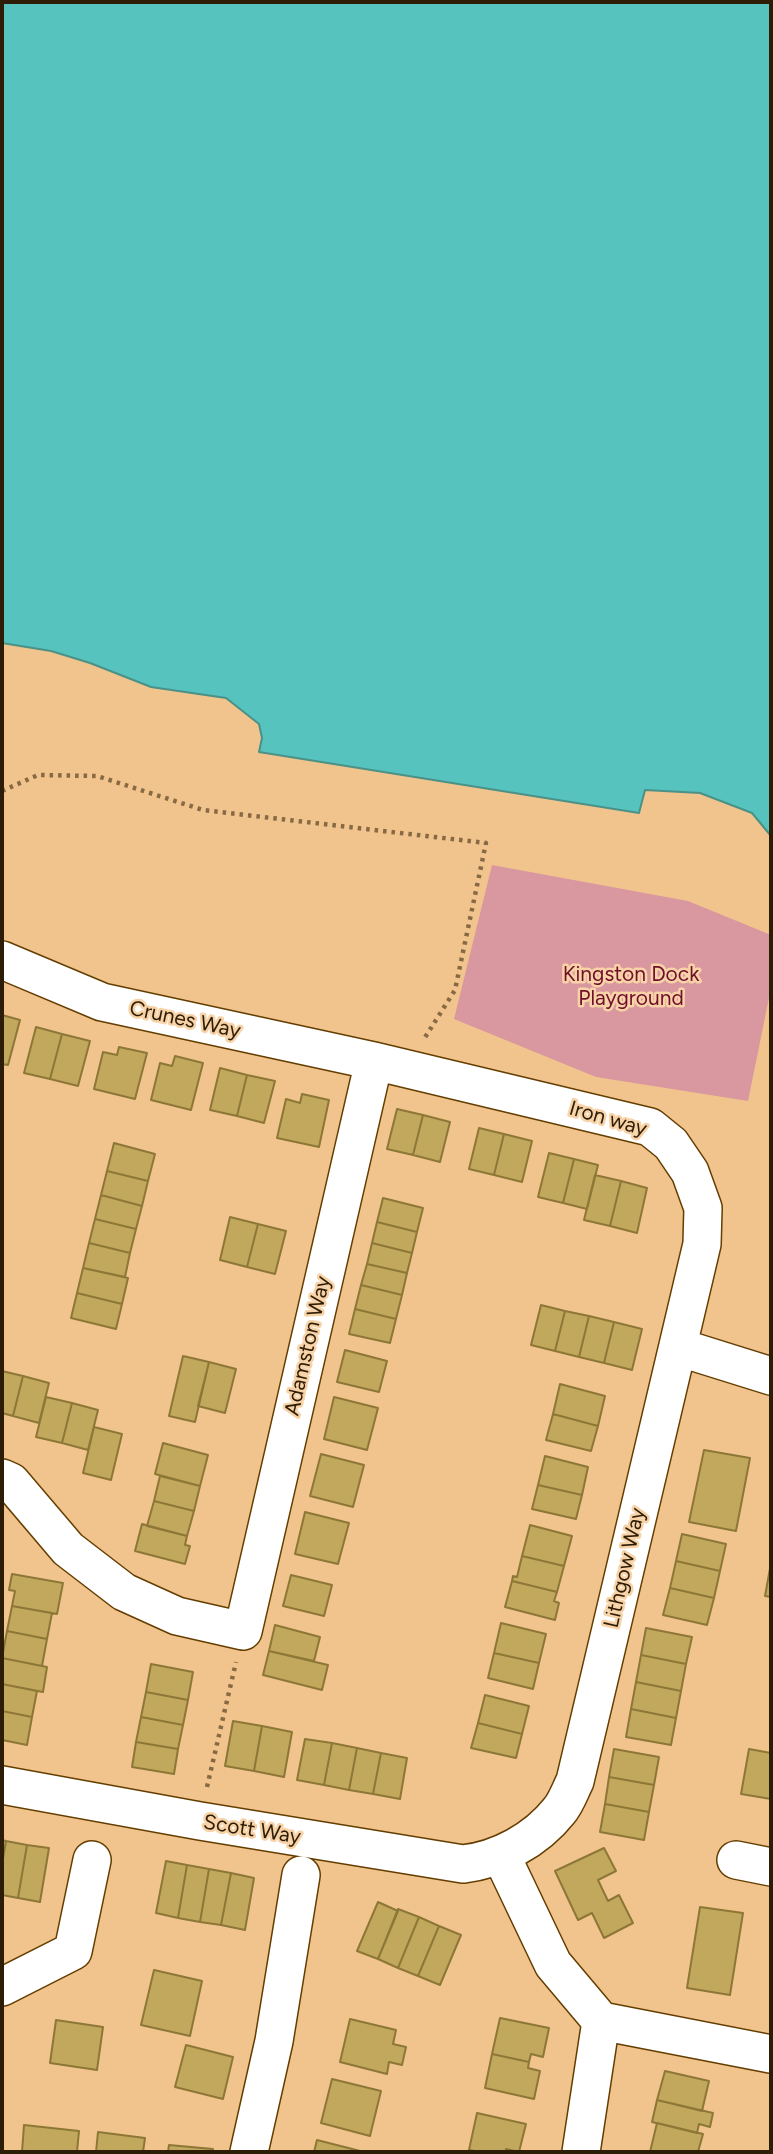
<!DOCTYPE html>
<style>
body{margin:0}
#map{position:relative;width:773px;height:2154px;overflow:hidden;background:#f2c48d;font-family:Figtree,sans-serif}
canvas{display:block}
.frame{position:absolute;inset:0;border:4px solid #2e1d06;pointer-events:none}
</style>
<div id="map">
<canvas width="773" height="2154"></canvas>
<div class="frame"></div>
</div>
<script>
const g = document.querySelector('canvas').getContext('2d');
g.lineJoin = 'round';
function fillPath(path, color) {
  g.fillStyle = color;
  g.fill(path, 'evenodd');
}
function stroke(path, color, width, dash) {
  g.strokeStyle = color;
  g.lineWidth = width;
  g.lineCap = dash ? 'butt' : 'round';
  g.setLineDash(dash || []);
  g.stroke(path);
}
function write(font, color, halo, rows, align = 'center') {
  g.font = font + ' Figtree,sans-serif';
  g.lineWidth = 5;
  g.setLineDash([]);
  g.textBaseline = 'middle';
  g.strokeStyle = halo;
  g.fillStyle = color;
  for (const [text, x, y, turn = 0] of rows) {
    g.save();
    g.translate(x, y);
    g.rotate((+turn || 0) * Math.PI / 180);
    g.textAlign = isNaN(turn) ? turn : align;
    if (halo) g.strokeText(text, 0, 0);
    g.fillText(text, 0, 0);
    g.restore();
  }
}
fillPath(new Path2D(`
 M 492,865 L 688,901 L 771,935 L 771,988 L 748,1101 L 596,1077 L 454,1019 Z`), '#d9979f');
const water = new Path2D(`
 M 2,2 L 771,2 L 771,836 L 752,813 L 700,793 L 645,790 L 639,813 L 259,752 L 262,738 L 259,724 L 226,698 L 151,687 L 90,663 L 51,651 L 2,643 Z`);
fillPath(water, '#56c3be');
stroke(water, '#4a9187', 2);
const building = new Path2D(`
 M 2,1015 L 20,1020 L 8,1065 L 2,1064 Z
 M 36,1027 L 62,1034 L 50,1079 L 24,1073 Z
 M 62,1034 L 90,1041 L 78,1086 L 50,1079 Z
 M 119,1047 L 147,1053 L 135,1099 L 94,1089 L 103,1052 L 117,1055 Z
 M 175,1056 L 203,1063 L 191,1110 L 151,1100 L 160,1063 L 172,1066 Z
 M 220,1068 L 247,1075 L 237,1116 L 210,1110 Z
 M 247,1075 L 275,1081 L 264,1123 L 237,1116 Z
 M 302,1094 L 329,1100 L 319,1147 L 277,1138 L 286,1099 L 300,1103 Z
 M 397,1109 L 423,1115 L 413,1155 L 387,1149 Z
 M 423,1115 L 450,1122 L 440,1162 L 413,1155 Z
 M 479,1128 L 504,1134 L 494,1175 L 469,1169 Z
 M 504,1134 L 532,1141 L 522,1182 L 494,1175 Z
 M 114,1143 L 155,1154 L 148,1181 L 107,1171 Z
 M 549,1153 L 574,1159 L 563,1203 L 538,1197 Z
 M 574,1159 L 598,1165 L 587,1209 L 563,1203 Z
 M 107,1171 L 148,1181 L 142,1206 L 101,1195 Z
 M 595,1175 L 621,1181 L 610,1226 L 584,1220 Z
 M 621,1181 L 647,1188 L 637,1233 L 610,1226 Z
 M 101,1195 L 142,1206 L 136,1229 L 95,1219 Z
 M 383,1198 L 423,1208 L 417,1232 L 377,1222 Z
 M 230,1217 L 258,1224 L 247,1267 L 220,1260 Z
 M 95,1219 L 136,1229 L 130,1253 L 89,1243 Z
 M 377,1222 L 417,1232 L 412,1253 L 372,1243 Z
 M 258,1224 L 286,1231 L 275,1274 L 247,1267 Z
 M 89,1243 L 130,1253 L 125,1277 L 83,1268 Z
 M 372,1243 L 412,1253 L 407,1273 L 367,1264 Z
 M 367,1264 L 407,1273 L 402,1295 L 361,1285 Z
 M 83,1268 L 128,1278 L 122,1304 L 77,1293 Z
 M 361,1285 L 402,1295 L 396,1319 L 355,1309 Z
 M 77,1293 L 122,1304 L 116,1329 L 71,1318 Z
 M 541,1305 L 565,1311 L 555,1351 L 531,1345 Z
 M 355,1309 L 396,1319 L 390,1343 L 349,1334 Z
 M 565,1311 L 589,1316 L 579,1357 L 555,1351 Z
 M 589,1316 L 614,1322 L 604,1363 L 579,1357 Z
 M 614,1322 L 642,1329 L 632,1370 L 604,1363 Z
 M 345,1350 L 387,1361 L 379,1392 L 337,1382 Z
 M 183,1356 L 209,1362 L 195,1422 L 169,1416 Z
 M 209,1362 L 236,1369 L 225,1413 L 198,1406 Z
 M 2,1371 L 23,1376 L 13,1416 L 2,1413 Z
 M 23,1376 L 49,1383 L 39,1423 L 13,1416 Z
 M 560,1384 L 605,1396 L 598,1426 L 553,1414 Z
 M 46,1397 L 72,1403 L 62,1443 L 36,1437 Z
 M 334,1397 L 378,1408 L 367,1450 L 324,1439 Z
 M 72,1403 L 98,1410 L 88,1450 L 62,1443 Z
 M 553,1414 L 598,1426 L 591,1451 L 546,1440 Z
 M 94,1427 L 122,1434 L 111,1480 L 83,1473 Z
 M 163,1443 L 208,1455 L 200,1486 L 155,1474 Z
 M 704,1450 L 750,1458 L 736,1531 L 689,1522 Z
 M 321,1454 L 364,1465 L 353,1507 L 310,1496 Z
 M 545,1456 L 588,1467 L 582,1495 L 538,1485 Z
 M 160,1476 L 200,1486 L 194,1511 L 154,1501 Z
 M 538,1485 L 582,1495 L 576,1519 L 532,1509 Z
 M 154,1501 L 194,1511 L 187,1536 L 147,1526 Z
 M 305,1512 L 349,1523 L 338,1564 L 295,1554 Z
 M 142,1524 L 187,1536 L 185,1545 L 190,1546 L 185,1564 L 135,1551 Z
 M 530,1525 L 572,1536 L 564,1566 L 522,1556 Z
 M 682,1534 L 726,1544 L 720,1571 L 676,1561 Z
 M 522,1556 L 564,1566 L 557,1592 L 512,1581 L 513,1576 L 517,1577 Z
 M 676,1561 L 720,1571 L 714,1598 L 670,1588 Z
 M 771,1563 L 771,1597 L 765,1596 Z
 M 12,1574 L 63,1583 L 57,1614 L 12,1606 L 15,1591 L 9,1590 Z
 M 291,1575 L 332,1585 L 324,1616 L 283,1606 Z
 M 512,1581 L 557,1592 L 554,1601 L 559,1603 L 555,1620 L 505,1607 Z
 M 670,1588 L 714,1598 L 707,1625 L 663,1615 Z
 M 12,1606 L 52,1613 L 47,1639 L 7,1631 Z
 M 501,1623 L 546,1634 L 539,1663 L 494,1653 Z
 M 275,1625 L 320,1637 L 314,1661 L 269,1651 Z
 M 646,1628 L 692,1637 L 686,1664 L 641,1655 Z
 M 7,1631 L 47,1639 L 42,1666 L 2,1658 Z
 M 269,1651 L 328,1665 L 322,1690 L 263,1675 Z
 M 494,1653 L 539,1663 L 533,1689 L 488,1678 Z
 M 641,1655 L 686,1664 L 681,1691 L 636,1682 Z
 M 2,1658 L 47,1667 L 43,1692 L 2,1684 Z
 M 151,1664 L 193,1672 L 188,1700 L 146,1692 Z
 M 636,1682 L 681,1691 L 676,1718 L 631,1709 Z
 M 2,1684 L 37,1691 L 32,1717 L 2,1711 Z
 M 146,1692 L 188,1700 L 183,1725 L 141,1717 Z
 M 485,1695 L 529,1706 L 522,1734 L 478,1723 Z
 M 631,1709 L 676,1718 L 671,1745 L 626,1737 Z
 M 2,1711 L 32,1717 L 27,1745 L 2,1740 Z
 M 141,1717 L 183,1725 L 178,1749 L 136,1742 Z
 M 233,1721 L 262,1726 L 254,1771 L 225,1766 Z
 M 478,1723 L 522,1734 L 516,1758 L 471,1748 Z
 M 262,1726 L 292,1732 L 284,1777 L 254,1771 Z
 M 305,1739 L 332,1743 L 324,1785 L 297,1780 Z
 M 136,1742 L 178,1749 L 174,1774 L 132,1767 Z
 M 332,1743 L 357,1748 L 349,1790 L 324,1785 Z
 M 357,1748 L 381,1753 L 373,1794 L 349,1790 Z
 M 614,1749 L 659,1757 L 654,1785 L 609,1777 Z
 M 749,1749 L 771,1753 L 771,1799 L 741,1794 Z
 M 381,1753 L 407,1758 L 400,1799 L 373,1794 Z
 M 609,1777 L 654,1785 L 649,1812 L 605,1804 Z
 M 605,1804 L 649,1812 L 644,1840 L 600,1832 Z
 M 2,1840 L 6,1841 L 2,1864 Z
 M 6,1841 L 27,1845 L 18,1898 L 2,1895 L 2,1864 Z
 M 27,1845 L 49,1848 L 40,1902 L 18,1898 Z
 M 604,1848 L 616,1871 L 598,1880 L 608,1901 L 619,1895 L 633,1923 L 604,1938 L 592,1913 L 578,1920 L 555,1871 Z
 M 166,1861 L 187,1865 L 178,1918 L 156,1913 Z
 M 187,1865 L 209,1869 L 200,1922 L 178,1918 Z
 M 209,1869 L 231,1873 L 221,1925 L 200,1922 Z
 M 231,1873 L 254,1878 L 245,1930 L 221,1925 Z
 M 378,1902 L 398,1911 L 378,1959 L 357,1951 Z
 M 700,1907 L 743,1913 L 730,1995 L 687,1988 Z
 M 398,1909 L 419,1917 L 398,1968 L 378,1959 Z
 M 419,1917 L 439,1926 L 418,1976 L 398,1968 Z
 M 439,1926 L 461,1935 L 440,1985 L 418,1976 Z
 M 154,1970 L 202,1981 L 190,2036 L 141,2025 Z
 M 500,2018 L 549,2028 L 543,2057 L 531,2054 L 529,2062 L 492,2054 Z
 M 350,2019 L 396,2030 L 393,2044 L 406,2047 L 402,2065 L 389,2062 L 387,2074 L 340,2062 Z
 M 56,2020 L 103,2027 L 97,2070 L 50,2063 Z
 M 186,2045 L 233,2057 L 223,2099 L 175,2087 Z
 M 492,2054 L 529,2062 L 528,2068 L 540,2071 L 534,2099 L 485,2088 Z
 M 665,2071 L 709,2081 L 702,2111 L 657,2100 Z
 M 332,2079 L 381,2091 L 370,2136 L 321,2123 Z
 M 657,2100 L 713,2113 L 710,2127 L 699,2124 L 697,2133 L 652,2122 Z
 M 477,2113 L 526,2124 L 519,2152 L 506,2149 L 506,2152 L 480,2152 L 469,2150 Z
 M 657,2123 L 703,2134 L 698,2152 L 650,2152 Z
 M 24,2125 L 79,2131 L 77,2152 L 22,2152 Z
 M 98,2132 L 145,2138 L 143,2152 L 96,2152 Z
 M 317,2140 L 364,2152 L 314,2152 Z
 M 169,2145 L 213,2149 L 212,2152 L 168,2152 Z`);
fillPath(building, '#c2a85d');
stroke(building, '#8d7737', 2);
const street = new Path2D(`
 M 2,960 L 102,1002 L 374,1061 L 650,1127 L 671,1144 L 690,1172 L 703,1208 L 702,1244 L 575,1781 C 570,1791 566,1803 559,1811 C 536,1840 499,1860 463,1864 L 200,1821 L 2,1785
 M 678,1347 L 771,1376
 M 2,1478 L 11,1482 L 68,1549 L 124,1592 L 177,1616 L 243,1631 L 374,1061
 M 501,1855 L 553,1964 L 601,2021 L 771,2054
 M 736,1860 L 771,1867
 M 2,1987 L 73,1951 L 92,1860
 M 249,2152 L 274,2041 L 301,1875
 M 581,2152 L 601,2021`);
stroke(street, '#643e00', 40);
stroke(new Path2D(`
 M 2,791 L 38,775 L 97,776 L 203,810 L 486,843 L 455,990 L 424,1039
 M 207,1787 L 236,1662`), '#876944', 4.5, [3.5, 5]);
stroke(street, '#fff', 37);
write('21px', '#700e2b', '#f8d3a8', [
 ["Kingston Dock",631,975],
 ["Playground",631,999]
]);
write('21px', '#2e1d06', '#f8d3a8', [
 ["Crunes Way",185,1020,12],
 ["Iron way",608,1119,16],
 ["Adamston Way",308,1346,-77],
 ["Lithgow Way",625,1568,-77],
 ["Scott Way",252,1830,9]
]);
</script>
